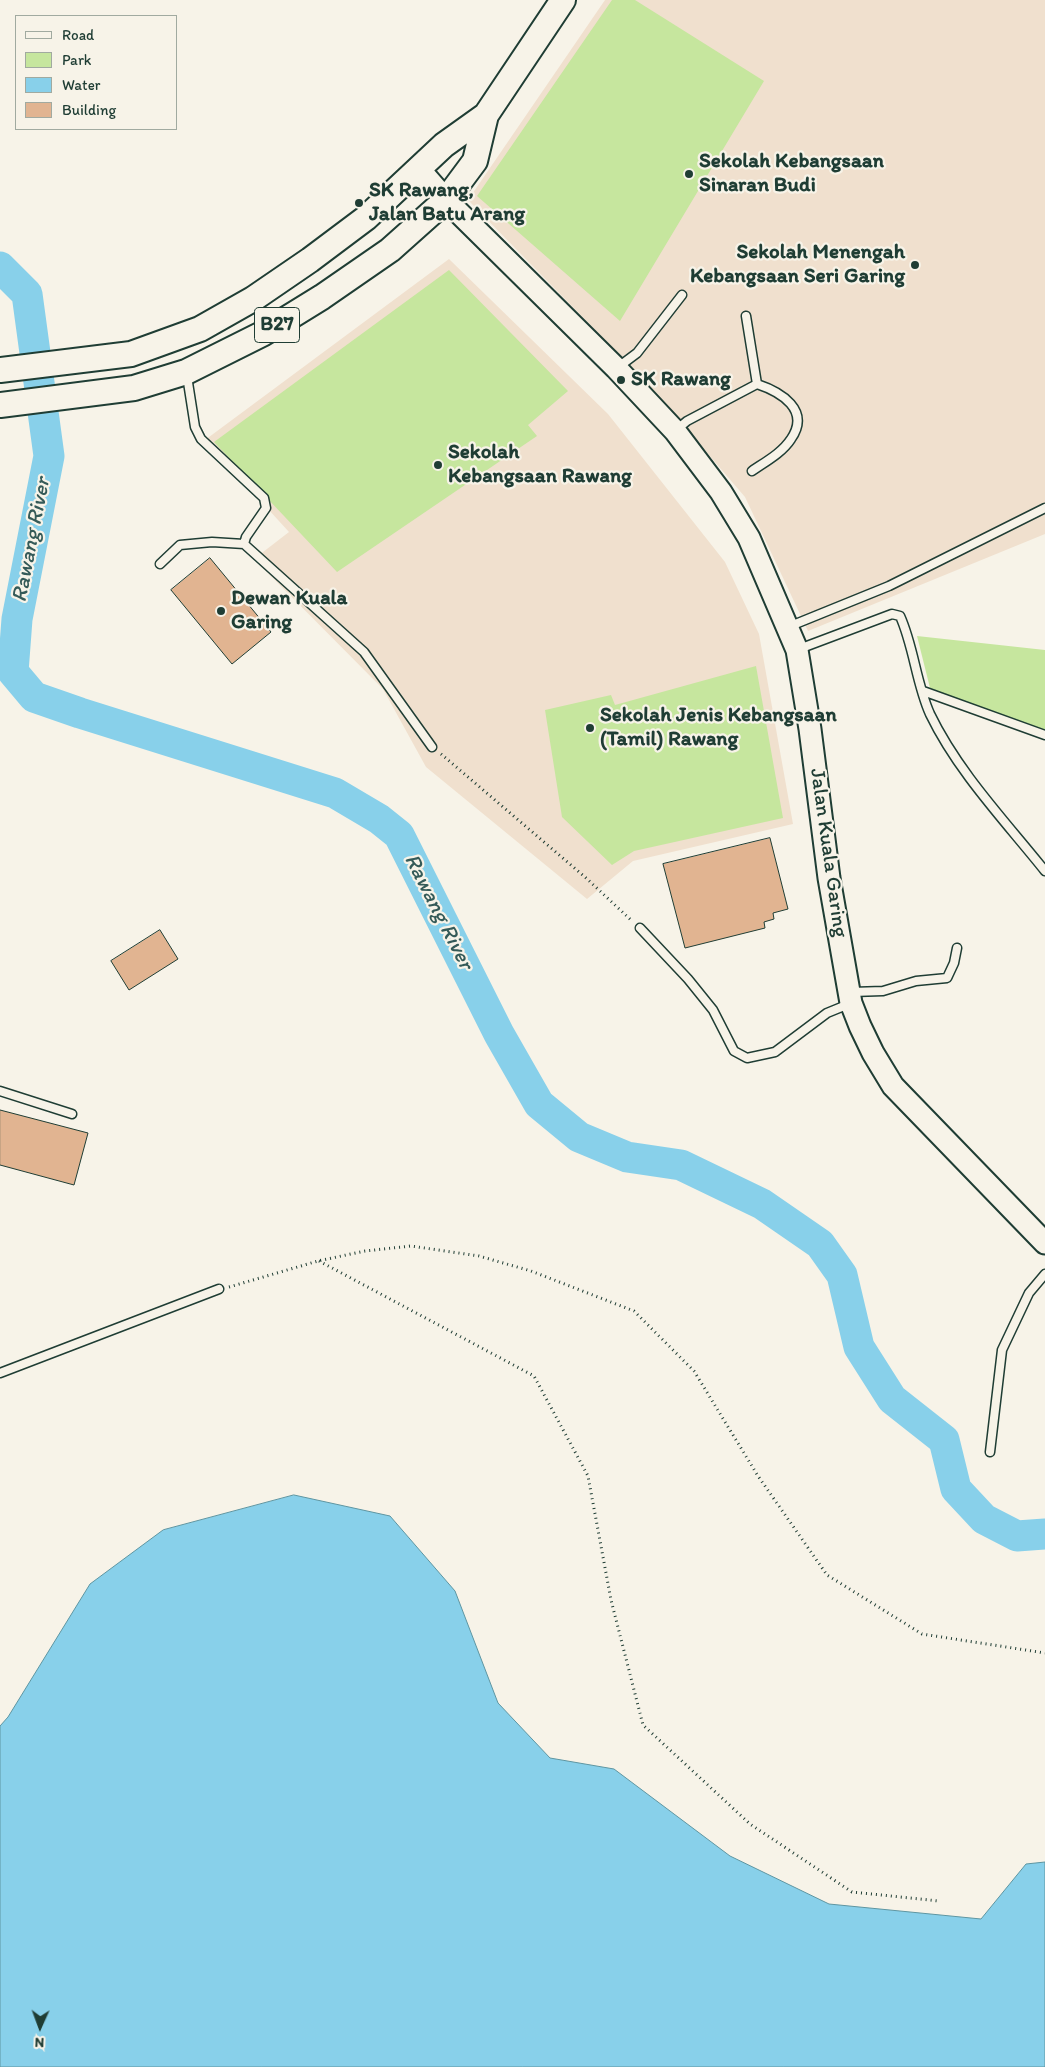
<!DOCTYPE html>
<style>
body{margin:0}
#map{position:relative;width:1045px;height:2067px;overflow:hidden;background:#f7f3e8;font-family:Itim,sans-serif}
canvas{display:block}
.legend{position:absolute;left:15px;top:15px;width:162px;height:115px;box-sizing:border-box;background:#f7f3e8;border:1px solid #a1aaa0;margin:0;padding:6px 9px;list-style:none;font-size:15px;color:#1f3d34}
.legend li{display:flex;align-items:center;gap:10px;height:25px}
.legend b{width:25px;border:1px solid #a1aaa0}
.north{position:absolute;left:15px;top:2002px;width:50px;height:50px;-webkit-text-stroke:4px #f7f3e8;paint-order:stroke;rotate:182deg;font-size:14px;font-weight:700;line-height:20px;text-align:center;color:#1f3d34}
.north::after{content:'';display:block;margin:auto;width:18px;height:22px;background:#1f3d34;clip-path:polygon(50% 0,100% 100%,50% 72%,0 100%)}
</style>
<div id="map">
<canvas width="1045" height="2067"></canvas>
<ul class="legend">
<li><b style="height:6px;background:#f7f3e8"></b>Road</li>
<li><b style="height:14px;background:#c6e69e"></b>Park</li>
<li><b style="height:14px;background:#88d0ea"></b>Water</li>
<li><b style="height:14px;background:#e1b491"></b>Building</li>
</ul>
<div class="north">N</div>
</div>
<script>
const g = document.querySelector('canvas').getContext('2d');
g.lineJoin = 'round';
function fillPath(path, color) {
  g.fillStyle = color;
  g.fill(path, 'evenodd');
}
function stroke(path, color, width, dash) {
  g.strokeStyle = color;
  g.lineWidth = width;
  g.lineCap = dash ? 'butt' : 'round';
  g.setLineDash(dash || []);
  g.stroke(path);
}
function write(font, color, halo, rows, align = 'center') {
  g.font = font + ' Itim,sans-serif';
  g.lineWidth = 4.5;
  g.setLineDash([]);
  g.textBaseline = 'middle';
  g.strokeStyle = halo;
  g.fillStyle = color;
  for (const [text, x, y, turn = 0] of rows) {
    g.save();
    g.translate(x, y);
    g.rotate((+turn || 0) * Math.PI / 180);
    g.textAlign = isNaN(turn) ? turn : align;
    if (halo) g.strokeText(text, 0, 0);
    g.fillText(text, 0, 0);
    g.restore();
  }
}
fillPath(new Path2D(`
 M 605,0 L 1045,0 L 1045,534 L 808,631 L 745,497 L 646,382 L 468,200 Z
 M 449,259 L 608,414 L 725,562 L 759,634 L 793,824 L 633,861 L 587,899 L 426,767 L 383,689 L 254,559 L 289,532 L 205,440 Z`), '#f0e0ce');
fillPath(new Path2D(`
 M 612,0 L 635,0 L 764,81 L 620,321 L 477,196 Z
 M 449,270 L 568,391 L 528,425 L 537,436 L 337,572 L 214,442 Z
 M 917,636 L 1045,650 L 1045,733 L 931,692 Z
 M 756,666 L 783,818 L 634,851 L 612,865 L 562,817 L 545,710 L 611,695 L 615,705 Z`), '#c6e69e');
const water = new Path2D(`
 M 294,1495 L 390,1516 L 455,1591 L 498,1703 L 550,1758 L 614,1769 L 730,1856 L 829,1904 L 981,1919 L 1026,1864 L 1045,1862 L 1045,2067 L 0,2067 L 0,1726 L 8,1717 L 90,1584 L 163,1530 Z`);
fillPath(water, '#88d0ea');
stroke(water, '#5e95a1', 1);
stroke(new Path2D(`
 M 0,267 L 27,294 L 49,456 L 17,619 L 13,672 L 34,697 L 80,713 L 335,793 L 379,819 L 399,835 L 499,1034 L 539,1104 L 579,1137 L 627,1157 L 681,1165 L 762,1204 L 820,1244 L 842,1275 L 859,1347 L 892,1399 L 944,1440 L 956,1489 L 984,1519 L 1017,1536 L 1045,1534`), '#88d0ea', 31);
const building = new Path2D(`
 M 210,558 L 271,632 L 232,664 L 171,590 Z
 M 770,838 L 788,909 L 773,913 L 774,919 L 764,922 L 765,928 L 685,948 L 663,864 Z
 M 160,930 L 178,959 L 129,990 L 111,961 Z
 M 0,1110 L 88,1133 L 74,1185 L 0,1165 Z`);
fillPath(building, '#e1b491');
stroke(building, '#1f3d34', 1);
const lane = new Path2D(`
 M 746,316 L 757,384
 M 617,368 L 637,353 L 682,295
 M 187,376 L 195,427 L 201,439 L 264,498 L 266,508 L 246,537 L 244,544 L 364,652 L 432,747
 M 675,431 L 687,421 L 757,384 C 781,392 811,410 791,439 C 782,453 765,462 752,471
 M 160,564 L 180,545 L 212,542 L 244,544
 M 788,627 L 889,586 L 1045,508
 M 799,649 L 892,614 L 900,616 C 914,647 916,683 930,714 C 958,772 1005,821 1045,871
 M 923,691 L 1045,735
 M 640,928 L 688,979 L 713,1010 L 734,1051 L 747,1058 L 775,1052 L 827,1013 L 849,1004
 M 852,992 L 883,991 L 916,981 L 947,978 L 954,963 L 957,948
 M 0,1091 L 72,1114
 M 0,1373 L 219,1289
 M 990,1452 L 1002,1350 L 1029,1293 L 1045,1274`);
const secondary = new Path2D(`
 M 419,169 L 446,200 L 616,368 L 675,431 L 721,492 L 749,538 L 797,650 L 810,729 L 829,878 L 851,1003 L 860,1026 L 873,1053 L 893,1086 L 1045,1243`);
const primary = new Path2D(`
 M 0,370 L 131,354 L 200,329 L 253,299 L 310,260 L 366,218 L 444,145 L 486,115 L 563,0
 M 0,405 L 134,388 L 186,372 L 262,334 L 322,297 L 390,250 L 446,200 L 475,161 L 486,115`);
stroke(lane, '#1f3d34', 11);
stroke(secondary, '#1f3d34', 25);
stroke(primary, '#1f3d34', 28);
stroke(new Path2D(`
 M 441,754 L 585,877 L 632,921
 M 319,1261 L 534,1376 L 588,1476 L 611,1600 L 643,1725 L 750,1824 L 852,1892 L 939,1901
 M 229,1287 L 318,1261 L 365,1251 L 411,1246 L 479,1256 L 531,1271 L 634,1311 L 694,1371 L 758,1476 L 827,1575 L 922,1634 L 1045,1653`), '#1f3d34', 3, [1, 4]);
stroke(lane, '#f7f3e8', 8);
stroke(secondary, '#f7f3e8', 21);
stroke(primary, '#f7f3e8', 24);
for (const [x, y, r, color] of [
 [689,174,5,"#1f3d34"],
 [359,203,5,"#1f3d34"],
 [915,265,5,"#1f3d34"],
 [621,380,5,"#1f3d34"],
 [438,465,5,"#1f3d34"],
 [221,611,5,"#1f3d34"],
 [590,728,5,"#1f3d34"]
]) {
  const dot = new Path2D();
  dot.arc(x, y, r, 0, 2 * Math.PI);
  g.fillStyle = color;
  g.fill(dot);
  stroke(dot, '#f7f3e8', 2);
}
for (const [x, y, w] of [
 [277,325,45]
]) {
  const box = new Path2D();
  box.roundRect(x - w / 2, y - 17.5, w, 35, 4);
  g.fillStyle = '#f7f3e8';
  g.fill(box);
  stroke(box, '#1f3d34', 1);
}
write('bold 20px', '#1f3d34', null, [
 ["B27",277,325]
]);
write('bold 21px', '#1f3d34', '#f7f3e8', [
 ["Sekolah Kebangsaan",699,162],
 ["Sinaran Budi",699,186],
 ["SK Rawang,",369,191],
 ["Jalan Batu Arang",369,215],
 ["Sekolah Menengah",905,253,"right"],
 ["Kebangsaan Seri Garing",905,277,"right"],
 ["SK Rawang",631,380],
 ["Sekolah",448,453],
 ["Kebangsaan Rawang",448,477],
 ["Dewan Kuala",231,599],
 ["Garing",231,623],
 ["Sekolah Jenis Kebangsaan",600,716],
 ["(Tamil) Rawang",600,740]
], 'left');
write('21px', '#1f3d34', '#f7f3e8', [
 ["Jalan Kuala Garing",828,853,82]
]);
write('italic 22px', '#345a58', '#f7f3e8', [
 ["Rawang River",32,540,-79],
 ["Rawang River",438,912,63]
]);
</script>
